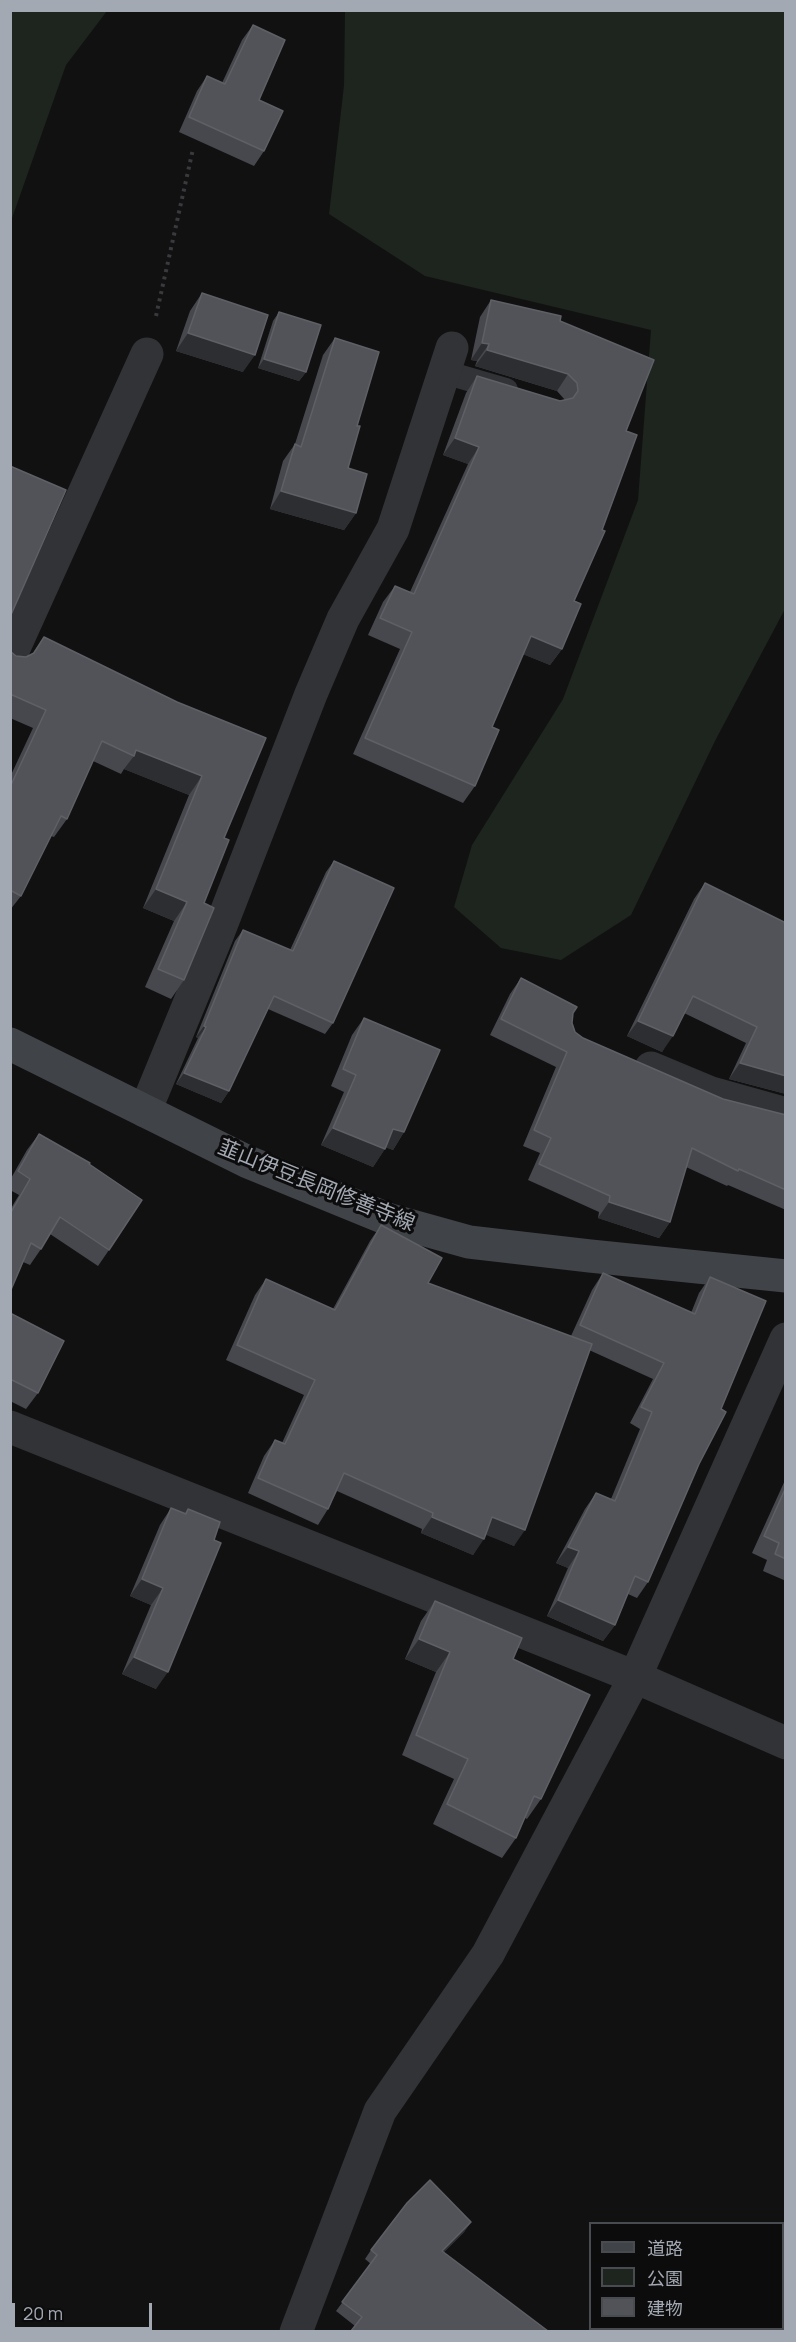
<!DOCTYPE html>
<meta charset="utf-8">
<style>
body{margin:0}
#map{position:relative;width:796px;height:2342px;overflow:hidden;background:#111112;font-family:Manrope,"Noto Sans JP",sans-serif}
canvas{display:block}
.frame{position:absolute;inset:0;border:12px solid #a3a9b2;pointer-events:none}
.legend{position:absolute;left:589px;top:2222px;width:195px;height:108px;box-sizing:border-box;background:#0c0c0d;border:2px solid #484b4f;margin:0;padding:8px 10px;list-style:none;font-size:18px;color:#a3a9b2}
.legend li{display:flex;align-items:center;gap:12px;height:30px}
.legend b{width:30px;border:2px solid #484b4f}
.scale{position:absolute;left:12px;top:2303px;width:140px;height:27px;box-sizing:border-box;border:3px solid #a3a9b2;border-top:0;padding-left:8px;font-size:18px;line-height:21px;white-space:nowrap;color:#a3a9b2;-webkit-text-stroke:4px #0c0c0d;paint-order:stroke}
</style>
<div id="map">
<canvas width="796" height="2342"></canvas>
<div class="frame"></div>
<ul class="legend">
<li><b style="height:8px;background:#404347"></b>道路</li>
<li><b style="height:16px;background:#1d251e"></b>公園</li>
<li><b style="height:16px;background:#515358"></b>建物</li>
</ul>
<div class="scale">20 m</div>
</div>
<script>
const g = document.querySelector('canvas').getContext('2d');
g.lineJoin = 'round';
function fillPath(path, color) {
  g.fillStyle = color;
  g.fill(path, 'evenodd');
}
function stroke(path, color, width, dash) {
  g.strokeStyle = color;
  g.lineWidth = width;
  g.lineCap = dash ? 'butt' : 'round';
  g.setLineDash(dash || []);
  g.stroke(path);
}
function write(font, color, halo, rows, align = 'center') {
  g.font = font + ' Manrope,"Noto Sans JP",sans-serif';
  g.lineWidth = 6;
  g.setLineDash([]);
  g.textBaseline = 'middle';
  g.strokeStyle = halo;
  g.fillStyle = color;
  for (const [text, x, y, turn = 0] of rows) {
    g.save();
    g.translate(x, y);
    g.rotate((+turn || 0) * Math.PI / 180);
    g.textAlign = isNaN(turn) ? turn : align;
    if (halo) g.strokeText(text, 0, 0);
    g.fillText(text, 0, 0);
    g.restore();
  }
}
fillPath(new Path2D(`
 M 11,10 L 107,11 L 66,65 L 11,221 Z
 M 345,11 L 785,11 L 785,609 L 716,739 L 631,915 L 561,960 L 501,948 L 454,907 L 472,845 L 563,699 L 638,500 L 651,330 L 425,276 L 329,214 L 344,86 Z`), '#1d251e');
stroke(new Path2D(`
 M 156,316 L 193,149`), '#383a3e', 4, [3, 4.5]);
stroke(new Path2D(`
 M 444,372 L 506,390`), '#323337', 24);
stroke(new Path2D(`
 M 10,657 L 147,354
 M 651,1068 L 711,1093 L 786,1114
 M 145,1111 L 217,936 L 311,694 L 343,619 L 393,529 L 452,348
 M 10,1427 L 635,1677 L 786,1743
 M 782,2276 L 786,2272
 M 296,2332 L 380,2111 L 488,1954 L 635,1677 L 786,1339
 M 742,2332 L 744,2328`), '#323337', 33);
stroke(new Path2D(`
 M 10,1044 L 248,1162 L 390,1220 L 469,1242 L 590,1256 L 786,1276`), '#404347', 33);
fillPath(new Path2D(`
 M 253,25 L 259,100 L 264,151 L 254,166 L 179,132 L 197,91 L 207,76 L 222,83 L 242,40 Z
 M 202,293 L 243,372 L 176,351 L 190,311 Z
 M 491,300 L 560,321 L 626,431 L 574,601 L 562,649 L 550,665 L 523,654 L 492,727 L 475,786 L 463,803 L 353,754 L 400,649 L 368,635 L 383,602 L 395,586 L 410,592 L 468,464 L 443,455 L 466,393 L 477,376 L 560,401 L 565,400 L 557,391 L 475,366 L 477,361 L 471,360 L 480,317 Z
 M 279,312 L 306,372 L 299,381 L 258,368 L 273,321 Z
 M 335,338 L 357,426 L 348,468 L 356,513 L 344,530 L 270,509 L 283,461 L 295,444 L 323,355 Z
 M 44,637 L 177,702 L 224,838 L 204,903 L 184,980 L 171,999 L 145,987 L 174,921 L 143,908 L 189,795 L 124,769 L 121,774 L 93,761 L 67,819 L 54,837 L 51,836 L 21,896 L 10,910 L 10,777 L 33,728 L 10,718 L 10,651 L 16,656 L 26,657 L 32,654 Z
 M 334,861 L 333,1023 L 325,1034 L 268,1009 L 229,1091 L 221,1103 L 176,1084 L 198,1038 L 196,1037 L 235,941 L 243,930 L 290,950 L 326,872 Z
 M 705,883 L 786,1094 L 729,1079 L 746,1043 L 684,1013 L 662,1052 L 627,1036 L 694,899 Z
 M 521,978 L 573,1014 L 572,1023 L 575,1032 L 583,1038 L 723,1099 L 786,1115 L 786,1210 L 728,1185 L 727,1186 L 686,1167 L 670,1222 L 659,1238 L 598,1218 L 599,1212 L 528,1180 L 540,1153 L 523,1146 L 556,1067 L 490,1035 L 510,994 Z
 M 364,1018 L 404,1132 L 393,1150 L 386,1147 L 373,1167 L 321,1145 L 344,1092 L 331,1086 L 352,1035 Z
 M 39,1134 L 89,1164 L 109,1250 L 98,1266 L 50,1234 L 41,1249 L 30,1265 L 23,1262 L 10,1292 L 10,1210 L 19,1195 L 10,1190 L 10,1180 L 27,1150 Z
 M 381,1225 L 428,1283 L 571,1336 L 592,1290 L 603,1273 L 691,1313 L 699,1293 L 710,1277 L 721,1409 L 699,1464 L 648,1582 L 637,1598 L 628,1594 L 615,1625 L 603,1641 L 547,1616 L 568,1568 L 556,1563 L 585,1509 L 596,1493 L 611,1499 L 640,1429 L 630,1423 L 653,1379 L 589,1350 L 514,1546 L 486,1534 L 473,1555 L 421,1533 L 422,1529 L 337,1491 L 328,1509 L 318,1525 L 248,1493 L 264,1456 L 275,1440 L 282,1443 L 304,1395 L 226,1360 L 255,1295 L 266,1279 L 333,1309 L 370,1241 Z
 M 10,1313 L 38,1393 L 26,1409 L 10,1401 Z
 M 786,1478 L 786,1581 L 763,1571 L 767,1560 L 752,1553 Z
 M 171,1508 L 184,1514 L 188,1509 L 156,1689 L 122,1674 L 151,1605 L 130,1596 L 160,1525 Z
 M 435,1601 L 513,1659 L 541,1799 L 527,1819 L 525,1818 L 516,1838 L 502,1858 L 433,1824 L 454,1779 L 402,1755 L 436,1672 L 405,1659 L 421,1621 Z
 M 471,2222 L 464,2232 L 444,2252 L 355,2326 L 336,2311 L 371,2264 L 365,2259 L 371,2250 Z`), '#47484d');
fillPath(new Path2D(`
 M 188,333 L 255,355 L 243,372 L 176,351 Z
 M 482,343 L 489,344 L 477,361 L 471,360 Z
 M 487,350 L 568,374 L 557,391 L 475,366 Z
 M 264,359 L 306,372 L 299,381 L 258,368 Z
 M 455,438 L 479,447 L 468,464 L 443,455 Z
 M 281,491 L 356,513 L 344,530 L 270,509 Z
 M 531,636 L 562,649 L 550,665 L 520,653 Z
 M 136,750 L 202,776 L 189,795 L 124,769 L 134,756 Z
 M 156,889 L 187,902 L 174,921 L 143,908 Z
 M 638,1021 L 673,1036 L 662,1052 L 627,1036 Z
 M 204,1026 L 206,1027 L 198,1038 L 196,1037 Z
 M 740,1063 L 786,1076 L 786,1094 L 729,1079 Z
 M 184,1073 L 229,1091 L 221,1103 L 176,1084 Z
 M 333,1128 L 385,1149 L 373,1167 L 321,1145 Z
 M 393,1129 L 404,1132 L 393,1150 L 381,1146 Z
 M 609,1202 L 670,1222 L 659,1238 L 598,1218 Z
 M 432,1517 L 484,1539 L 473,1555 L 421,1533 Z
 M 492,1517 L 525,1530 L 514,1546 L 481,1533 Z
 M 568,1547 L 579,1551 L 568,1568 L 556,1563 Z
 M 142,1579 L 163,1588 L 151,1605 L 130,1596 Z
 M 558,1600 L 615,1625 L 603,1641 L 547,1616 Z
 M 419,1639 L 450,1652 L 436,1672 L 405,1659 Z
 M 134,1657 L 168,1672 L 156,1689 L 122,1674 Z
 M 471,2222 L 464,2232 L 436,2260 L 442,2251 Z`), '#2d2e31');
const building = new Path2D(`
 M 253,25 L 285,40 L 259,100 L 283,111 L 264,151 L 189,117 L 207,76 L 225,84 Z
 M 202,293 L 268,315 L 255,355 L 188,333 Z
 M 491,300 L 561,316 L 560,321 L 654,360 L 626,431 L 637,435 L 602,530 L 605,531 L 574,601 L 581,604 L 562,649 L 531,636 L 492,727 L 499,730 L 475,786 L 365,738 L 412,632 L 380,618 L 395,586 L 414,594 L 479,447 L 455,438 L 477,376 L 560,401 L 573,398 L 578,391 L 577,383 L 568,374 L 487,350 L 489,344 L 482,343 Z
 M 279,312 L 321,325 L 306,372 L 264,359 Z
 M 335,338 L 379,352 L 357,426 L 360,426 L 348,468 L 367,474 L 356,513 L 281,491 L 295,444 L 301,447 Z
 M 10,466 L 66,490 L 10,617 Z
 M 44,637 L 177,702 L 266,738 L 224,838 L 229,840 L 204,903 L 214,908 L 184,980 L 158,969 L 187,902 L 156,889 L 202,776 L 136,750 L 134,756 L 102,741 L 67,819 L 61,816 L 21,896 L 10,890 L 10,787 L 46,710 L 10,694 L 10,651 L 16,656 L 26,657 L 34,653 Z
 M 334,861 L 394,888 L 333,1023 L 274,996 L 229,1091 L 184,1073 L 206,1027 L 204,1026 L 243,930 L 293,951 Z
 M 705,883 L 786,923 L 786,1076 L 740,1063 L 757,1027 L 693,996 L 673,1036 L 638,1021 Z
 M 521,978 L 577,1007 L 573,1013 L 572,1023 L 575,1032 L 583,1038 L 723,1099 L 786,1115 L 786,1190 L 739,1169 L 738,1171 L 692,1148 L 670,1222 L 609,1202 L 610,1196 L 539,1164 L 551,1138 L 534,1130 L 567,1052 L 501,1019 Z
 M 364,1018 L 440,1050 L 404,1132 L 393,1129 L 385,1149 L 333,1128 L 356,1075 L 343,1069 Z
 M 39,1134 L 90,1163 L 89,1164 L 142,1200 L 109,1250 L 60,1217 L 41,1249 L 31,1243 L 10,1292 L 10,1214 L 30,1179 L 18,1171 Z
 M 381,1225 L 442,1258 L 428,1283 L 592,1344 L 525,1530 L 492,1517 L 484,1539 L 432,1517 L 433,1513 L 344,1473 L 328,1509 L 258,1478 L 275,1440 L 285,1444 L 315,1380 L 237,1345 L 266,1279 L 335,1310 Z
 M 603,1273 L 695,1314 L 710,1277 L 766,1301 L 721,1409 L 726,1412 L 699,1464 L 648,1582 L 635,1576 L 615,1625 L 558,1600 L 579,1551 L 568,1547 L 596,1493 L 615,1501 L 652,1412 L 641,1407 L 664,1363 L 580,1325 Z
 M 10,1313 L 64,1341 L 38,1393 L 10,1379 Z
 M 786,1487 L 786,1559 L 775,1554 L 779,1543 L 764,1536 Z
 M 171,1508 L 186,1514 L 188,1509 L 220,1522 L 214,1540 L 221,1543 L 168,1672 L 134,1657 L 163,1588 L 142,1579 Z
 M 435,1601 L 522,1638 L 513,1659 L 590,1695 L 541,1799 L 534,1796 L 516,1838 L 447,1804 L 468,1759 L 416,1735 L 450,1652 L 419,1639 Z
 M 430,2180 L 471,2222 L 442,2251 L 548,2331 L 351,2331 L 362,2317 L 342,2302 L 377,2255 L 371,2250 L 407,2203 Z`);
fillPath(building, '#515358');
stroke(building, '#5e6066', 1.5);
write('21px', '#a3a9b2', '#0c0c0d', [
 ["韮山伊豆長岡修善寺線",316,1186,22]
]);
</script>
